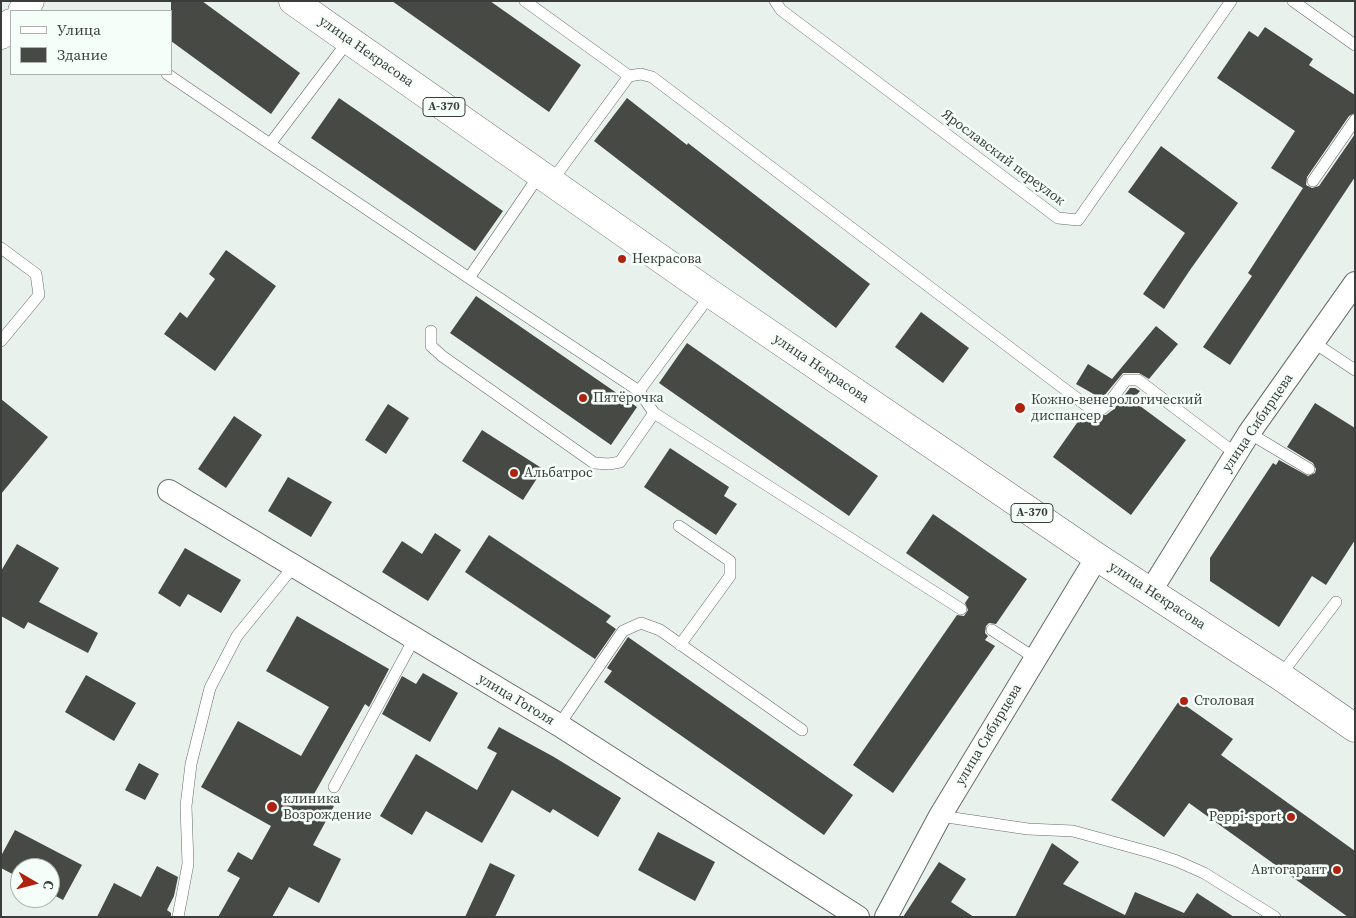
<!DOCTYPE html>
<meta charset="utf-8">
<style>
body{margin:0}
#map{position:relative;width:1356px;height:918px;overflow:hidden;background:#e9f1ed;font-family:"Source Serif 4",serif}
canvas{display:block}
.frame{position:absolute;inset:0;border:2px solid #3a3d3c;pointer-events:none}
.legend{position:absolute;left:10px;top:10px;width:162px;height:65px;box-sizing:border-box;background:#f6fefa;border:1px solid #abb1ae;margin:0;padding:6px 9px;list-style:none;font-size:15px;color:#3a3d3c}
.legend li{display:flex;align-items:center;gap:10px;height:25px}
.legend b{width:25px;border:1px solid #abb1ae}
.north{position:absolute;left:10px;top:858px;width:50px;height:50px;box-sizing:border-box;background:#f6fefa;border:1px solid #abb1ae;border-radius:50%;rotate:98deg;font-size:14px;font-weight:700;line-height:20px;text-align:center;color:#3a3d3c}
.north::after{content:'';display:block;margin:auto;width:18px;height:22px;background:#b02210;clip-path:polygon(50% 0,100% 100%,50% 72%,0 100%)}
</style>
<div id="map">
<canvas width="1356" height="918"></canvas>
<div class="frame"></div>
<ul class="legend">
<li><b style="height:6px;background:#fff"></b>Улица</li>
<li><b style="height:14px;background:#464944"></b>Здание</li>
</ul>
<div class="north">С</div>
</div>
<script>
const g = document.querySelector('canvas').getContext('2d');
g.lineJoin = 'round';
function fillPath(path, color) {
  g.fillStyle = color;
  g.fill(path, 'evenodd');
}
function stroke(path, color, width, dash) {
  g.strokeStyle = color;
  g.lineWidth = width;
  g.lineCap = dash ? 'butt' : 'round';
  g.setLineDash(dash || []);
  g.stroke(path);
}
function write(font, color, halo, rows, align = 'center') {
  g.font = font + ' "Source Serif 4",serif';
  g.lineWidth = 5;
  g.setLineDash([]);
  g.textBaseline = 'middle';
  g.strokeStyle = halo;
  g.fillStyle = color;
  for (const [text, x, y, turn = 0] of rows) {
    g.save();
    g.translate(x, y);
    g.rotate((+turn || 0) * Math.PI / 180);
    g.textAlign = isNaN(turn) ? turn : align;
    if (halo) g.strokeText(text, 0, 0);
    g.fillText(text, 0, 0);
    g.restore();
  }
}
fillPath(new Path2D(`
 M 171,1 L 202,1 L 300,73 L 271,114 L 171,41 Z
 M 392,1 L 490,1 L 581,65 L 549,112 Z
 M 1265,27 L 1313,59 L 1309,65 L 1355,95 L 1355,113 L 1349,116 L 1307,177 L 1306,185 L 1312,188 L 1319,186 L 1355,134 L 1355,177 L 1230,365 L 1203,347 L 1252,276 L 1248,273 L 1303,188 L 1271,168 L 1295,131 L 1217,78 L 1249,31 L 1258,37 Z
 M 339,98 L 503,211 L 475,251 L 311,138 Z
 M 627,98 L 687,145 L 688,143 L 870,284 L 836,328 L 594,141 Z
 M 1161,146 L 1238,203 L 1190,270 L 1164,309 L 1143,294 L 1185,233 L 1128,192 Z
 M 226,250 L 276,286 L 215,371 L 164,334 L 180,312 L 187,318 L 215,279 L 209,274 Z
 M 476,296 L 637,407 L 611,445 L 450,333 Z
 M 921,312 L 969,348 L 943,383 L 895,347 Z
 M 1156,326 L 1178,344 L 1149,379 L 1139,373 L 1123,373 L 1099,402 L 1094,402 L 1097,396 L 1076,384 L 1088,364 L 1112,379 Z
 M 687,343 L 878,476 L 849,516 L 659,383 Z
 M 1130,388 L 1135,388 L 1140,391 L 1132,400 L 1186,440 L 1131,515 L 1053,457 L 1084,413 L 1091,416 L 1106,415 L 1114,409 Z
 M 1,399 L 48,437 L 1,494 Z
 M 1315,403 L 1355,428 L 1355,540 L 1326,585 L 1312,576 L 1279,627 L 1210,581 L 1210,558 L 1273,463 L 1276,465 L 1279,460 L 1308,476 L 1315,473 L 1316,469 L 1313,463 L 1287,447 Z
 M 388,404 L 409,418 L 386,454 L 365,440 Z
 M 234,416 L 262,435 L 226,488 L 198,469 Z
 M 482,430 L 543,469 L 523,500 L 462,461 Z
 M 670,448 L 729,487 L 724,496 L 737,504 L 716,535 L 644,487 Z
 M 288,477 L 332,502 L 311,537 L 268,511 Z
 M 933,514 L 1027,579 L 996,624 L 989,623 L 986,626 L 985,633 L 988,636 L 985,640 L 995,646 L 893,793 L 853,765 L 957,615 L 964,616 L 968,610 L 965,603 L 969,597 L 906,553 Z
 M 435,533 L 461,550 L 428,601 L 382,572 L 402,541 L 422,554 Z
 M 489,535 L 611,616 L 606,622 L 616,629 L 595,659 L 465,572 Z
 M 17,544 L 59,568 L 39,602 L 98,633 L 88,653 L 28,622 L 24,629 L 1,616 L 1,571 Z
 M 185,548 L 241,580 L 221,613 L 188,594 L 180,607 L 158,593 Z
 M 297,616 L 389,669 L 369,707 L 365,704 L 314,794 L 334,806 L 313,845 L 341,859 L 319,903 L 289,887 L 272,917 L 218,917 L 240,878 L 227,871 L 238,852 L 252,860 L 271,826 L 201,787 L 238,721 L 301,756 L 329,707 L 266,671 Z
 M 628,637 L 853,795 L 824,835 L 604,682 L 612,671 L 607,668 Z
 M 423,673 L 458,693 L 430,742 L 382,714 L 402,676 L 416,684 Z
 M 86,675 L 136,703 L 114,741 L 65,712 Z
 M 1179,701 L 1233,739 L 1221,755 L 1355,851 L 1355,917 L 1348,917 L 1189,803 L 1164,837 L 1111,800 Z
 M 499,727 L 554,757 L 621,798 L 598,837 L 553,809 L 550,813 L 512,790 L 482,843 L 426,811 L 412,835 L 380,816 L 416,754 L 477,790 L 497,753 L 487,748 Z
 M 139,763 L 159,774 L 145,800 L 125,790 Z
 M 15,830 L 82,865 L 63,900 L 50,893 L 50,868 L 20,868 L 20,878 L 1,868 L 1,856 Z
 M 658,832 L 715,862 L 695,901 L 638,870 Z
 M 1052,843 L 1079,862 L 1063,884 L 1125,915 L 1135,892 L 1184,913 L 1197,893 L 1234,917 L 1015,917 Z
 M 939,862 L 966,879 L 951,902 L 974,917 L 903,917 Z
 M 490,863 L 515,875 L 495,917 L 465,917 Z
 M 157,866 L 178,877 L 174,896 L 167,910 L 171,913 L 171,917 L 97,917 L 114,883 L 141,897 Z`), '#464944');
const service = new Path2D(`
 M 525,1 L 629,76
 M 775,1 L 781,10 L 1058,218 L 1078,220 L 1231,1
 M 1293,1 L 1355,45
 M 167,74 L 270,144 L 349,40
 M 270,144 L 469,278
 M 540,174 L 469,278 L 639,391 L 711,294
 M 1313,181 L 1355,120
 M 551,182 L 629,76 L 641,74 L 652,77 L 1091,409 L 1102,409 L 1108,404 L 1126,380 L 1138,380 L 1236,454
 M 1,248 L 36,274 L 39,295 L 1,341
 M 431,331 L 431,346 L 442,356 L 594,463 L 609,464 L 620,462 L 654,413 L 639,391
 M 1313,342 L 1355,370
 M 654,413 L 961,609
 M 1249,433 L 1309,469
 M 679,526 L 730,561 L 730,576 L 680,645
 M 992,630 L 1035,658
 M 1280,676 L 1336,602
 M 559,725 L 623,631 L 641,623 L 660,630 L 802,730
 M 334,787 L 414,639
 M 940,816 L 1028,829 L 1073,831 L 1153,853 L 1177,861 L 1204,873 L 1275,917
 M 178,917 L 188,864 L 186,806 L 191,764 L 210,688 L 237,636 L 293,567`);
const minor = new Path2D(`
 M 169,491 L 559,725 L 858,917
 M 1150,592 L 1249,433 L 1355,283
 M 886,917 L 940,816 L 1097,557`);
const primary = new Path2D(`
 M 293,1 L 711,294 L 1097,557 L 1280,676 L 1355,728`);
const trunk = new Path2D(`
 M 22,11 L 30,1
 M 1,35 L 11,23`);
stroke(service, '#656c69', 12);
stroke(minor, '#656c69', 24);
stroke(primary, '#656c69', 29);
stroke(trunk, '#656c69', 29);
stroke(service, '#fff', 11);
stroke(minor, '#fff', 22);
stroke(primary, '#fff', 28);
stroke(trunk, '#fff', 28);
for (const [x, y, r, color] of [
 [622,259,5,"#b02210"],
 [583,398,5,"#b02210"],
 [1020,408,6,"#b02210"],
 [514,473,5,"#b02210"],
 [1184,701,5,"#b02210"],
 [272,807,6,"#b02210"],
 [1291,817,5,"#b02210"],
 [1337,870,5,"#b02210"]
]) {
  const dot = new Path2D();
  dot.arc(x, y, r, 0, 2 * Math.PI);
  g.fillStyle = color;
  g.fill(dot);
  stroke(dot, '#f6fefa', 2);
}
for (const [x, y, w] of [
 [444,107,42],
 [1032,513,42]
]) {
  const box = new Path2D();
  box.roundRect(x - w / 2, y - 9.5, w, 19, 4);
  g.fillStyle = '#f6fefa';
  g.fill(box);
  stroke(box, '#3a3d3c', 1);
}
write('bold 12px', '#3a3d3c', null, [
 ["А-370",444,107],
 ["А-370",1032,513]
]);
write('14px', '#3a3d3c', '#f6fefa', [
 ["улица Некрасова",366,52,35],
 ["Ярославский переулок",1003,158,37],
 ["улица Некрасова",821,369,34],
 ["улица Сибирцева",1258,423,-56],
 ["улица Некрасова",1157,596,33],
 ["улица Гоголя",516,700,31],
 ["улица Сибирцева",989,735,-59]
]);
write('14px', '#3a3d3c', '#f6fefa', [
 ["Некрасова",632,259],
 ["Пятёрочка",593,398],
 ["Кожно-венерологический",1031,400],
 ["диспансер",1031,416],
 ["Альбатрос",524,473],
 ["Столовая",1194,701],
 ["клиника",283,799],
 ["Возрождение",283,815],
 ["Peppi-sport",1281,817,"right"],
 ["Автогарант",1327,870,"right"]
], 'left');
</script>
